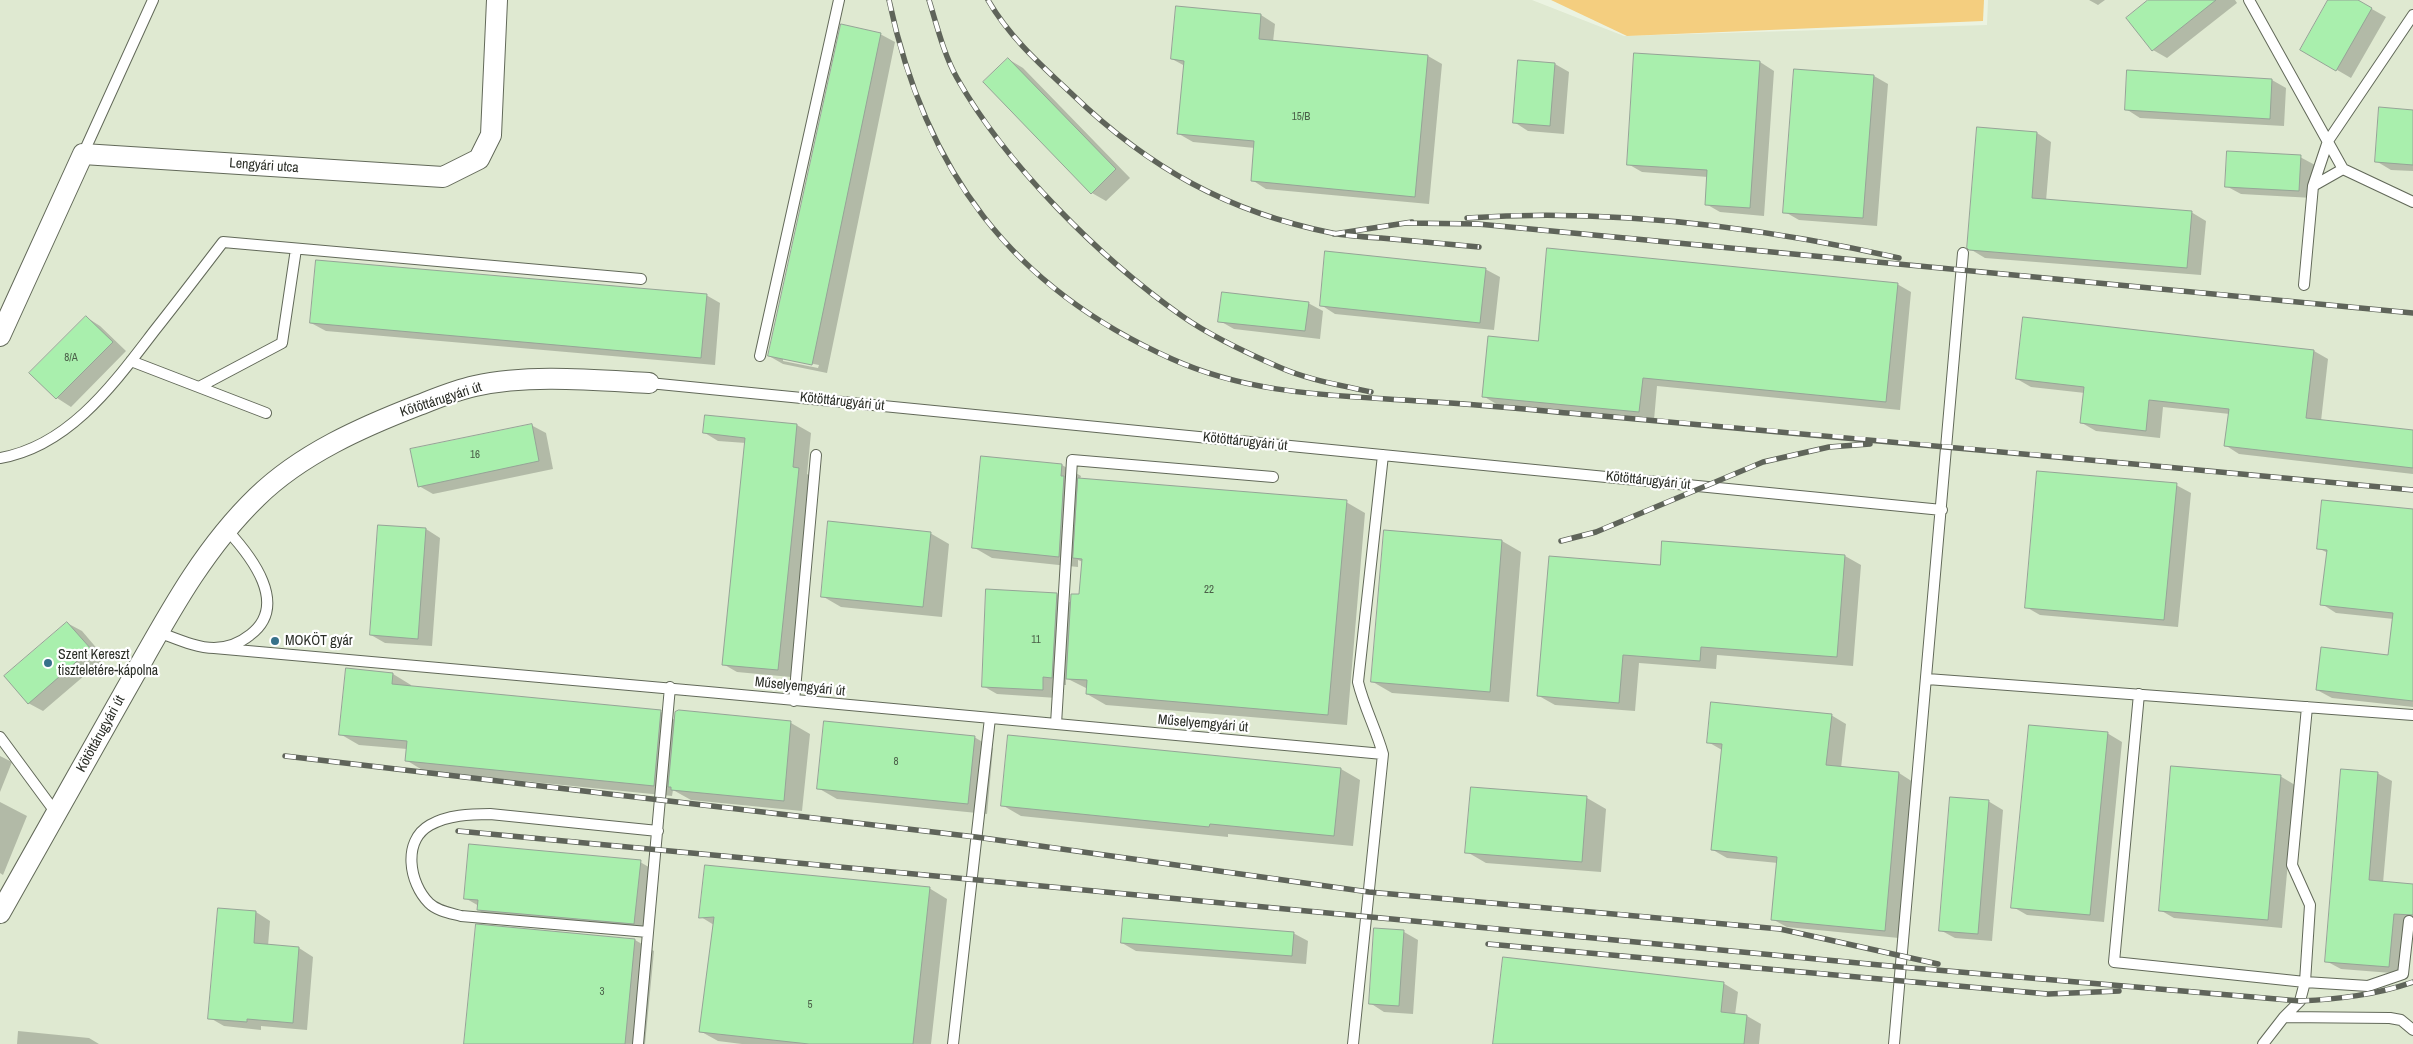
<!DOCTYPE html>
<meta charset="utf-8">
<style>
body{margin:0}
canvas{display:block;background:#ebf3e1}
</style>
<canvas width="2413" height="1044"></canvas>
<script>
const g = document.querySelector('canvas').getContext('2d');
g.lineJoin = 'round';
function fillPath(path, color) {
  g.fillStyle = color;
  g.fill(path, 'evenodd');
}
function stroke(path, color, width, dash) {
  g.strokeStyle = color;
  g.lineWidth = width;
  g.lineCap = dash ? 'butt' : 'round';
  g.setLineDash(dash || []);
  g.stroke(path);
}
function write(font, color, halo, rows, align = 'center') {
  g.font = font + ' "Archivo Narrow",sans-serif';
  g.lineWidth = 4.5;
  g.setLineDash([]);
  g.textBaseline = 'middle';
  g.strokeStyle = halo;
  g.fillStyle = color;
  for (const [text, x, y, turn = 0] of rows) {
    g.save();
    g.translate(x, y);
    g.rotate((+turn || 0) * Math.PI / 180);
    g.textAlign = isNaN(turn) ? turn : align;
    if (halo) g.strokeText(text, 0, 0);
    g.fillText(text, 0, 0);
    g.restore();
  }
}
fillPath(new Path2D(`
 M 0,0 L 1532,0 L 1624,36 L 1987,25 L 1988,0 L 2413,0 L 2413,1044 L 0,1044 Z`), '#dfe9d1');
fillPath(new Path2D(`
 M 1551,0 L 1984,0 L 1983,21 L 1627,36 Z`), '#f4ce7f');
fillPath(new Path2D(`
 M 2089,0 L 2105,0 L 2098,5 Z
 M 2150,0 L 2235,0 L 2237,3 L 2167,58 L 2153,50 Z
 M 2330,0 L 2356,0 L 2386,17 L 2351,78 L 2301,49 Z
 M 1177,7 L 1261,15 L 1275,24 L 1273,42 L 1428,56 L 1442,64 L 1429,204 L 1266,189 L 1252,180 L 1255,148 L 1193,142 L 1179,134 L 1185,66 L 1172,59 Z
 M 880,34 L 895,42 L 827,373 L 783,364 L 769,356 ZM 783,358 L 819,365 L 818,368 L 783,361 Z
 M 1008,59 L 1023,68 L 1130,178 L 1106,201 L 1092,193 Z
 M 1760,62 L 1774,71 L 1764,216 L 1720,212 L 1706,204 L 1708,177 L 1642,172 L 1628,164 Z
 M 1555,64 L 1569,72 L 1564,134 L 1528,131 L 1514,122 Z
 M 1874,76 L 1888,84 L 1877,226 L 1799,220 L 1785,212 Z
 M 2272,80 L 2286,88 L 2284,126 L 2140,118 L 2126,109 Z
 M 2413,111 L 2413,171 L 2391,170 L 2376,161 Z
 M 2037,133 L 2051,142 L 2046,201 L 2191,212 L 2206,221 L 2201,275 L 1985,258 L 1970,249 Z
 M 2300,157 L 2315,165 L 2313,198 L 2241,194 L 2226,186 Z
 M 1485,269 L 1500,277 L 1494,330 L 1335,314 L 1321,305 Z
 M 1897,284 L 1911,292 L 1900,410 L 1657,386 L 1654,420 L 1498,405 L 1483,396 L 1539,343 Z
 M 706,295 L 720,303 L 715,365 L 326,331 L 311,323 Z
 M 1308,303 L 1323,311 L 1320,339 L 1234,329 L 1220,321 Z
 M 86,317 L 100,326 L 126,351 L 71,407 L 57,398 L 31,373 Z
 M 2314,351 L 2328,359 L 2321,421 L 2413,431 L 2413,474 L 2239,454 L 2225,445 L 2230,414 L 2163,407 L 2160,438 L 2096,431 L 2082,423 L 2085,393 L 2031,387 L 2017,379 Z
 M 706,416 L 797,425 L 811,433 L 807,474 L 812,477 L 791,677 L 737,672 L 723,664 L 746,443 L 718,441 L 705,433 Z
 M 531,425 L 546,433 L 553,469 L 433,494 L 419,486 Z
 M 1062,465 L 1081,476 L 1080,479 L 1346,502 L 1365,513 L 1347,725 L 1106,705 L 1087,694 L 1088,689 L 1066,678 L 1066,685 L 1057,685 L 1057,698 L 997,694 L 983,686 L 1057,594 L 1071,603 L 1080,596 L 1083,562 L 1078,560 L 1078,567 L 992,558 L 973,547 Z
 M 2176,485 L 2191,493 L 2178,627 L 2040,615 L 2026,607 Z
 M 2413,511 L 2413,707 L 2332,698 L 2317,690 L 2390,656 L 2394,619 L 2336,613 L 2322,604 L 2328,553 L 2318,548 Z
 M 426,529 L 440,538 L 432,646 L 385,643 L 371,635 Z
 M 1385,532 L 1502,541 L 1521,552 L 1509,702 L 1392,693 L 1373,682 Z
 M 930,533 L 949,544 L 942,617 L 841,607 L 822,596 Z
 M 1663,542 L 1845,556 L 1861,565 L 1853,666 L 1717,655 L 1716,669 L 1639,663 L 1635,711 L 1555,705 L 1539,696 L 1661,566 Z
 M 67,623 L 82,631 L 105,658 L 43,711 L 28,703 Z
 M 393,674 L 411,685 L 411,687 L 661,712 L 675,720 L 679,712 L 791,723 L 810,734 L 802,811 L 691,800 L 673,790 L 672,796 L 424,771 L 406,760 L 407,749 L 359,745 L 340,734 Z
 M 1831,715 L 1846,724 L 1841,768 L 1899,773 L 1913,782 L 1899,938 L 1787,927 L 1772,919 L 1778,863 L 1727,858 L 1713,850 L 1722,750 L 1708,742 Z
 M 2107,733 L 2122,742 L 2104,922 L 2027,915 L 2013,907 Z
 M 974,737 L 993,748 L 987,814 L 837,799 L 818,788 Z
 M 0,756 L 12,762 L 0,792 Z
 M 1341,769 L 1360,780 L 1353,846 L 1228,834 L 1228,837 L 1021,816 L 1002,805 Z
 M 2377,773 L 2392,781 L 2383,883 L 2413,885 L 2413,922 L 2404,974 L 2341,969 L 2326,961 Z
 M 2280,776 L 2295,785 L 2282,928 L 2174,918 L 2160,910 Z
 M 1587,798 L 1606,809 L 1601,872 L 1486,863 L 1467,852 Z
 M 1988,801 L 2003,810 L 1992,941 L 1955,938 L 1940,930 Z
 M 0,802 L 27,816 L 3,875 L 0,873 Z
 M 640,862 L 659,873 L 653,934 L 497,921 L 478,910 L 479,906 L 465,898 Z
 M 929,888 L 947,899 L 931,1044 L 742,1044 L 718,1041 L 700,1031 L 714,925 L 701,917 Z
 M 219,909 L 256,912 L 270,921 L 268,946 L 299,948 L 313,957 L 307,1030 L 261,1026 L 261,1030 L 224,1026 L 210,1018 Z
 M 477,926 L 635,940 L 654,951 L 645,1044 L 465,1044 Z
 M 1404,932 L 1418,940 L 1413,1014 L 1384,1012 L 1370,1003 Z
 M 1293,933 L 1308,941 L 1306,964 L 1136,951 L 1122,943 Z
 M 1723,983 L 1738,992 L 1735,1015 L 1747,1016 L 1761,1024 L 1759,1044 L 1494,1044 Z
 M 18,1031 L 89,1038 L 99,1044 L 17,1044 Z`), '#0003');
const building = new Path2D(`
 M 2148,0 L 2216,0 L 2152,51 L 2126,18 Z
 M 2328,0 L 2358,0 L 2372,8 L 2336,71 L 2300,50 Z
 M 1176,6 L 1261,14 L 1259,39 L 1428,55 L 1415,197 L 1251,181 L 1254,141 L 1177,134 L 1184,61 L 1171,59 Z
 M 841,24 L 881,33 L 812,365 L 768,356 Z
 M 1634,53 L 1760,61 L 1750,208 L 1705,205 L 1707,170 L 1627,165 Z
 M 1008,58 L 1116,169 L 1091,194 L 983,82 Z
 M 1518,60 L 1555,63 L 1550,126 L 1513,123 Z
 M 1794,69 L 1874,75 L 1863,218 L 1783,213 Z
 M 2127,70 L 2272,79 L 2270,119 L 2125,110 Z
 M 2379,107 L 2413,110 L 2413,165 L 2375,162 Z
 M 1977,127 L 2037,132 L 2032,198 L 2192,211 L 2187,268 L 1969,250 L 1967,248 Z
 M 2227,151 L 2301,155 L 2299,191 L 2225,187 Z
 M 1547,248 L 1898,283 L 1886,402 L 1643,378 L 1639,412 L 1482,397 L 1488,336 L 1538,341 Z
 M 1325,251 L 1486,268 L 1480,323 L 1320,306 Z
 M 316,260 L 707,294 L 701,358 L 310,323 Z
 M 1222,292 L 1309,302 L 1305,331 L 1218,322 Z
 M 86,316 L 113,342 L 56,399 L 29,373 Z
 M 2023,317 L 2314,350 L 2306,418 L 2413,430 L 2413,468 L 2224,446 L 2229,409 L 2149,400 L 2146,431 L 2080,423 L 2084,387 L 2016,379 Z
 M 705,415 L 797,424 L 793,467 L 799,468 L 778,670 L 722,665 L 745,438 L 703,433 Z
 M 532,424 L 539,461 L 418,487 L 410,449 Z
 M 981,456 L 1062,464 L 1061,476 L 1064,476 L 1059,557 L 972,548 Z
 M 2037,471 L 2177,483 L 2164,620 L 2025,608 Z
 M 1078,478 L 1347,500 L 1328,715 L 1086,694 L 1087,680 L 1066,679 L 1071,594 L 1079,594 L 1082,559 L 1073,558 Z
 M 2322,500 L 2413,509 L 2413,701 L 2316,690 L 2321,647 L 2388,655 L 2393,613 L 2320,605 L 2327,550 L 2317,549 Z
 M 828,521 L 931,532 L 923,607 L 821,597 Z
 M 378,525 L 426,528 L 418,639 L 370,635 Z
 M 1384,530 L 1502,540 L 1490,692 L 1371,682 Z
 M 1662,541 L 1845,555 L 1837,657 L 1701,647 L 1700,661 L 1623,655 L 1619,703 L 1537,696 L 1549,556 L 1660,565 Z
 M 986,589 L 1057,593 L 1052,678 L 1043,677 L 1043,690 L 982,687 Z
 M 67,622 L 91,649 L 28,704 L 4,676 Z
 M 346,668 L 393,673 L 392,684 L 661,710 L 654,786 L 405,761 L 407,741 L 339,735 Z
 M 1711,702 L 1832,714 L 1826,765 L 1899,772 L 1885,931 L 1771,920 L 1777,857 L 1711,850 L 1722,744 L 1707,743 Z
 M 679,710 L 791,721 L 784,801 L 671,790 L 671,787 L 668,787 L 675,712 Z
 M 824,721 L 975,736 L 968,804 L 817,789 Z
 M 2029,725 L 2108,732 L 2090,915 L 2011,908 Z
 M 1008,735 L 1341,768 L 1334,836 L 1210,824 L 1209,827 L 1001,806 Z
 M 2171,766 L 2281,775 L 2268,920 L 2159,911 Z
 M 2341,769 L 2378,772 L 2369,880 L 2413,884 L 2413,915 L 2394,914 L 2389,967 L 2325,962 Z
 M 1471,787 L 1587,796 L 1582,862 L 1465,853 Z
 M 1950,797 L 1989,800 L 1978,934 L 1939,931 Z
 M 469,844 L 641,860 L 634,924 L 477,910 L 478,900 L 464,899 Z
 M 705,865 L 930,887 L 913,1044 L 809,1044 L 699,1032 L 714,917 L 699,918 Z
 M 218,908 L 256,911 L 254,943 L 299,947 L 293,1023 L 247,1019 L 247,1022 L 208,1019 Z
 M 1123,918 L 1294,932 L 1292,956 L 1121,943 Z
 M 476,924 L 635,939 L 625,1044 L 464,1044 Z
 M 1374,928 L 1404,930 L 1399,1006 L 1369,1004 Z
 M 1503,957 L 1724,982 L 1721,1012 L 1747,1015 L 1744,1044 L 1493,1044 Z`);
fillPath(building, '#a9efad');
stroke(building, '#96a497', 1);
const lane = new Path2D(`
 M 2249,0 L 2343,169 L 2413,202
 M 83,154 L 153,0
 M 2313,186 L 2328,141 L 2413,15
 M 2304,285 L 2313,186 L 2343,169
 M 760,356 L 839,0
 M 131,361 L 266,413
 M 649,383 L 1942,510
 M 199,387 L 282,343 L 296,249
 M 0,458 C 70,446 115,382 155,330 C 178,301 200,272 223,242 L 641,279
 M 158,632 C 175,638 196,648 214,648 C 227,648 240,643 250,635 C 290,605 251,556 227,530
 M 214,648 C 604,681 993,719 1383,754
 M 1927,679 L 2413,715
 M 2139,694 L 2114,962 L 2305,982 L 2368,986 L 2403,974 L 2409,921
 M 794,701 L 816,455
 M 1056,724 L 1072,460 L 1273,477
 M 0,737 L 56,813
 M 648,932 L 461,916 C 450,913 437,911 429,903 C 409,883 402,841 430,825 C 448,815 470,814 490,814 L 658,831
 M 2284,1017 L 2300,1001 L 2305,982 L 2310,905 L 2292,865 L 2307,707
 M 638,1044 L 670,687
 M 953,1044 L 990,718
 M 1353,1044 L 1383,754 C 1376,729 1364,707 1358,682 L 1383,455
 M 1894,1044 L 1963,253
 M 2263,1044 L 2284,1017 L 2390,1018 L 2401,1020 L 2413,1030`);
const street = new Path2D(`
 M 0,336 L 83,154 L 443,177 L 479,159 L 491,135 L 497,0
 M 0,913 C 41,840 82,767 124,693 C 163,625 199,553 257,497 C 301,454 362,427 419,405 C 437,398 456,390 475,386 C 529,374 593,380 649,383`);
stroke(lane, '#626959', 12);
stroke(street, '#626959', 22);
stroke(lane, '#fff', 10);
stroke(street, '#fff', 20);
const rail = new Path2D(`
 M 889,0 C 925,171 1011,287 1172,359 C 1252,395 1333,395 1418,401 C 1476,404 1534,410 1591,415 C 1866,438 2139,465 2413,490
 M 929,0 C 937,26 944,55 957,78 C 1006,165 1101,259 1182,316 C 1209,335 1249,354 1279,367 C 1308,380 1341,385 1371,392
 M 988,0 C 1009,37 1042,66 1073,95 C 1149,168 1228,212 1332,233 C 1348,236 1365,237 1381,238 C 1414,241 1446,244 1479,247
 M 1467,218 C 1609,208 1760,227 1899,258
 M 1406,223 L 1478,224 L 2413,313
 M 1334,234 L 1412,222
 M 1561,541 L 1596,532 L 1763,462 L 1829,447 L 1870,444
 M 285,756 L 976,837 L 1369,892 L 1780,929 L 1938,964
 M 458,831 L 1901,967 L 2300,1001 C 2339,999 2375,995 2413,982
 M 1488,944 L 2048,994 L 2119,991`);
stroke(rail, '#5f645a', 5.5);
stroke(rail, '#fff', 4, [11]);
for (const [x, y, r, color] of [
 [275,641,5,"#37718a"],
 [48,663,5,"#37718a"]
]) {
  const dot = new Path2D();
  dot.arc(x, y, r, 0, 2 * Math.PI);
  g.fillStyle = color;
  g.fill(dot);
  stroke(dot, '#fff', 2);
}
write('11px', '#4a5e48', null, [
 ["15/B",1301,117],
 ["8/A",71,358],
 ["16",475,455],
 ["22",1209,590],
 ["11",1036,640],
 ["8",896,762],
 ["3",602,992],
 ["5",810,1005]
]);
write('14px', '#2b2e27', '#fff', [
 ["Lengyári utca",264,166,4],
 ["Kötöttárugyári út",441,400,-18],
 ["Kötöttárugyári út",842,402,6],
 ["Kötöttárugyári út",1245,442,6],
 ["Kötöttárugyári út",1648,481,6],
 ["Műselyemgyári út",800,687,6],
 ["Műselyemgyári út",1203,724,5],
 ["Kötöttárugyári út",101,734,-61]
]);
write('14px', '#2b2e27', '#fff', [
 ["MOKÖT gyár",285,641],
 ["Szent Kereszt",58,655],
 ["tiszteletére-kápolna",58,671]
], 'left');
</script>
